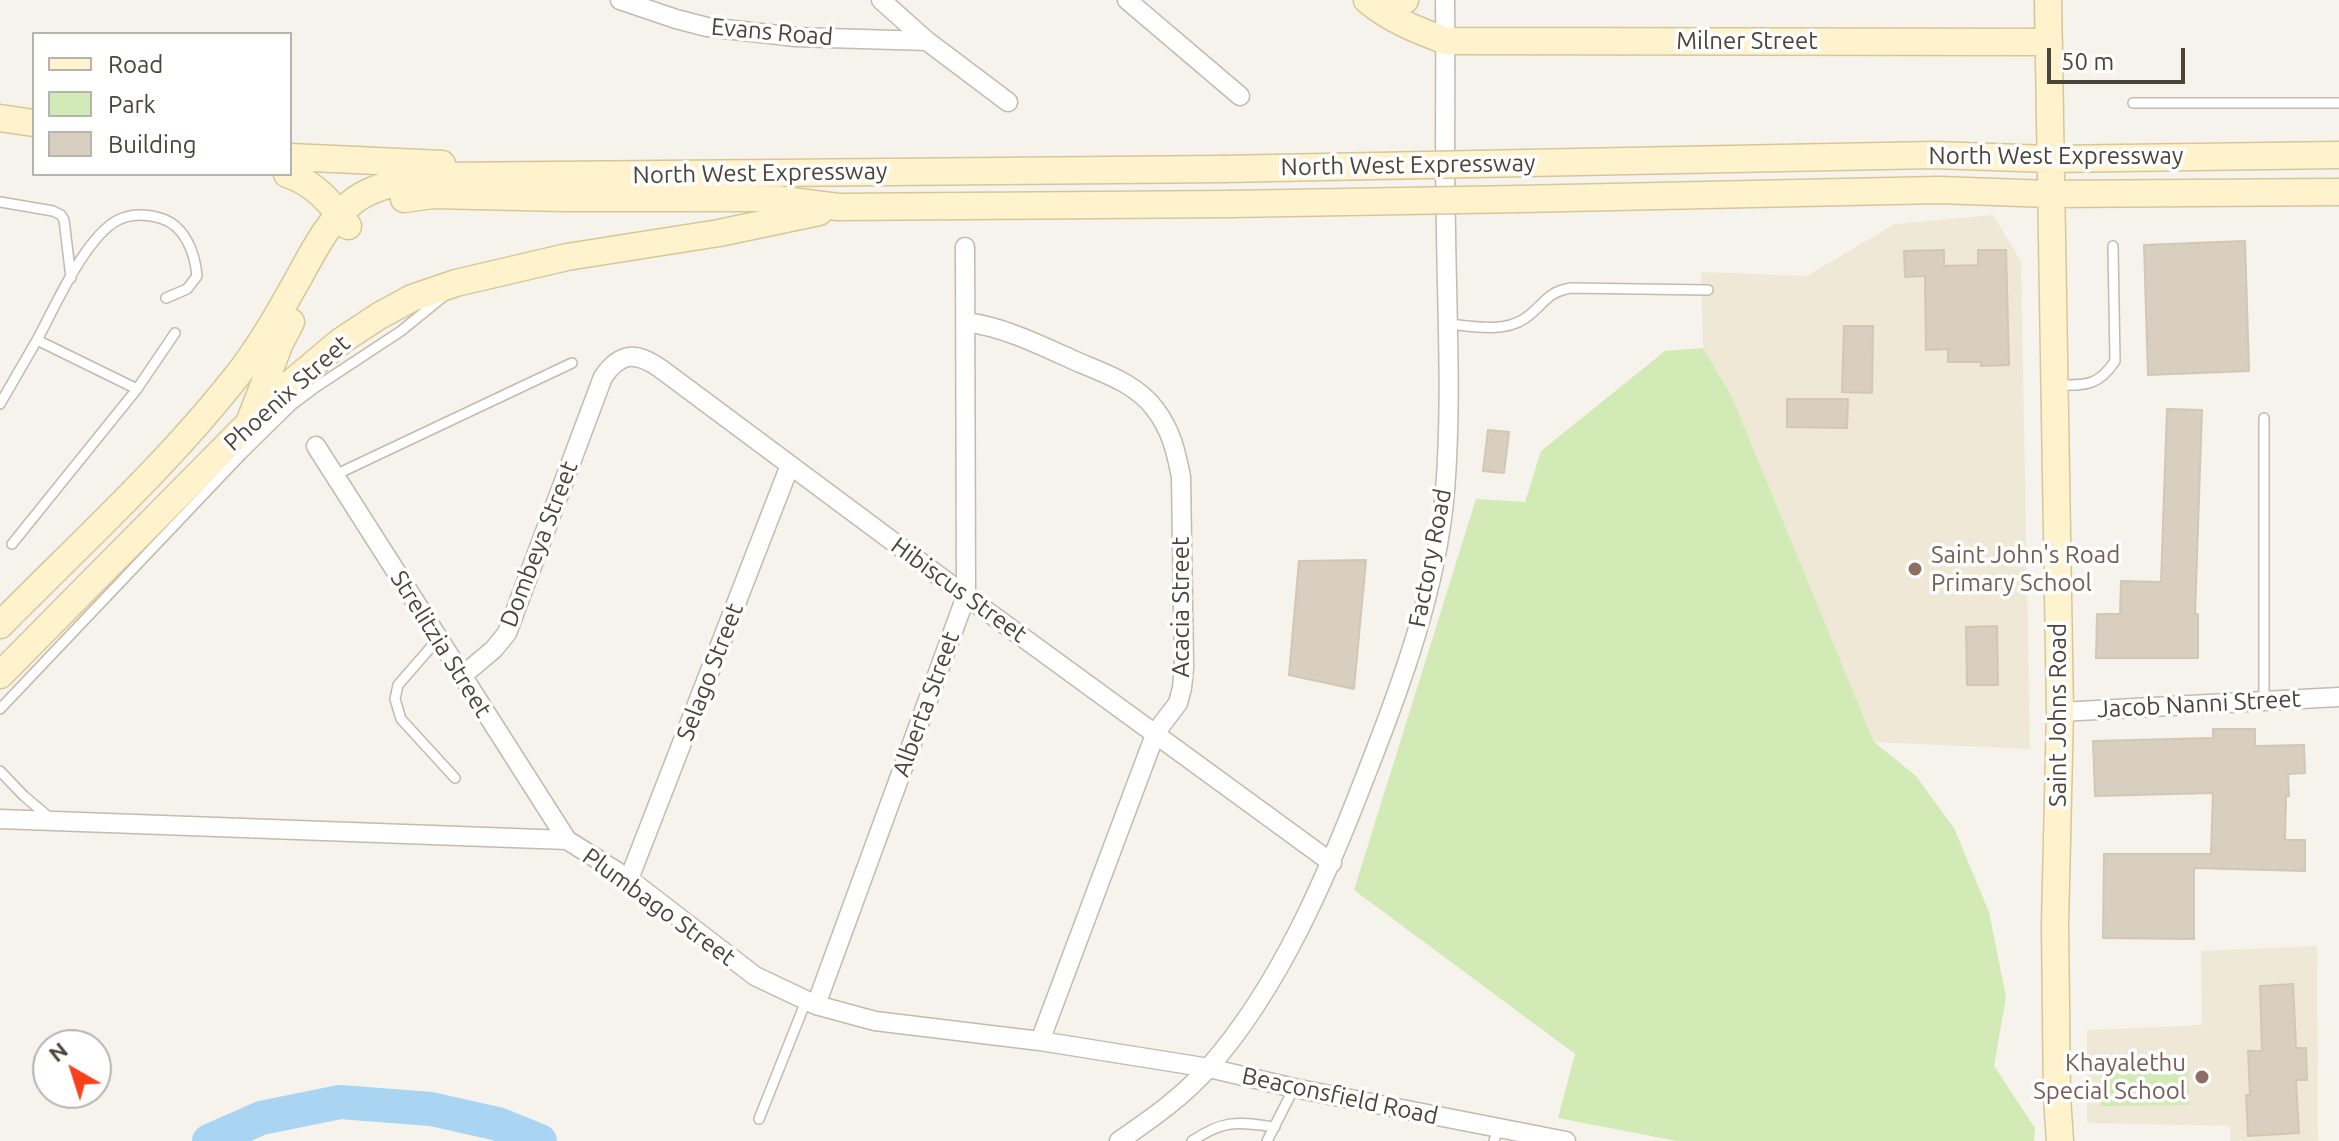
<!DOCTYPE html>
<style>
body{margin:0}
#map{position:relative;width:2339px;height:1141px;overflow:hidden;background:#f6f3ec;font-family:Ubuntu,sans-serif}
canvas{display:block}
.legend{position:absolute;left:32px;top:32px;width:260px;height:144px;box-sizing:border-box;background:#fff;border:2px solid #b7b4b0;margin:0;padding:10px 14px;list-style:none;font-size:24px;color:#4b4439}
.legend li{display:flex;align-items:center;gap:16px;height:40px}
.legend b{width:40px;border:2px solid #b7b4b0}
.north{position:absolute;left:32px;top:1029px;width:80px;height:80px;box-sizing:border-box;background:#fff;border:2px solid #b7b4b0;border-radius:50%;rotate:321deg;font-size:22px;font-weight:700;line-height:32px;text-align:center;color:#4b4439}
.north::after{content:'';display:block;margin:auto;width:28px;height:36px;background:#fc3f1d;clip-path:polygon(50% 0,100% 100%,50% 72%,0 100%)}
.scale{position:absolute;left:2047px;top:48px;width:138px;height:36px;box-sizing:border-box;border:4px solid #4b4439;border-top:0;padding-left:10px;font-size:24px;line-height:28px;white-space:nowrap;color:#4b4439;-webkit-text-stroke:6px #fff;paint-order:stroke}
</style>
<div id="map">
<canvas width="2339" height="1141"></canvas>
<ul class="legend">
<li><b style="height:10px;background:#fff3cd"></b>Road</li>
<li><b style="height:22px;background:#d2eab5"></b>Park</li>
<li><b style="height:22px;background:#d8cfc1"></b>Building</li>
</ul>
<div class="north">N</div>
<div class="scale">50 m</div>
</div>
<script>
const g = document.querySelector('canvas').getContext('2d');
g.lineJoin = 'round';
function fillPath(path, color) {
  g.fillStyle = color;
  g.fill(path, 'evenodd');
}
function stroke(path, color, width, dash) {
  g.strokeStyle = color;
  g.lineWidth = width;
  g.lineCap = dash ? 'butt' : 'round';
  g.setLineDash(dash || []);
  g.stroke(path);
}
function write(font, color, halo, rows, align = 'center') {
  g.font = font + ' Ubuntu,sans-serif';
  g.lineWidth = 7;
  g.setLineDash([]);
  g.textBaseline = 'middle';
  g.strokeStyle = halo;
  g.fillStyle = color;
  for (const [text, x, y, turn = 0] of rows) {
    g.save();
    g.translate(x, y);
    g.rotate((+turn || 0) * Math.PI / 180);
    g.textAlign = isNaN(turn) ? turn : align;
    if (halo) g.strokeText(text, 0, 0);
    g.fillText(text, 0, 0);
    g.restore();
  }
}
fillPath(new Path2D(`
 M 1993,215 L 2021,261 L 2030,749 L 1874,742 L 1732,397 L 1703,348 L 1701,272 L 1807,276 L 1895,224 Z
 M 2317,946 L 2318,1141 L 2230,1141 L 2230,1126 L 2087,1123 L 2087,1030 L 2202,1025 L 2201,951 Z`), '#efe8d6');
fillPath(new Path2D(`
 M 1703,348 L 1732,397 L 1874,742 L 1916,776 L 1954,828 L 1989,912 L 2006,997 L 1994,1066 L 2035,1128 L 2034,1141 L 1677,1141 L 1558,1118 L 1575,1054 L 1354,890 L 1476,499 L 1525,502 L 1541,451 L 1665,351 Z
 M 2188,1058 L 2189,1105 L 2101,1106 L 2101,1059 Z`), '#d2eab5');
stroke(new Path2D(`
 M 209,1141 L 261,1118 L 340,1102 L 431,1109 L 498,1124 L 540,1141`), '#a9d4f2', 34);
const building = new Path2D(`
 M 2245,241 L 2249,371 L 2148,375 L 2144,245 Z
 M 1944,250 L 1944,266 L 1978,265 L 1978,250 L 2006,250 L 2009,365 L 1981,366 L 1981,362 L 1948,362 L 1948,349 L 1926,350 L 1925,276 L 1905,277 L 1904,251 Z
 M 1844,326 L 1873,326 L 1872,393 L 1842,392 Z
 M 1787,399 L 1848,399 L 1847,428 L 1787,427 Z
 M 2167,409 L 2202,410 L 2195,614 L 2198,614 L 2198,658 L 2096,658 L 2097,614 L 2120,614 L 2121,581 L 2161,582 Z
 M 1488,430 L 1509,432 L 1504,473 L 1483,471 Z
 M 1366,560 L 1354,689 L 1289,675 L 1299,561 Z
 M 1997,626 L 1998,685 L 1967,685 L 1966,627 Z
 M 2213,729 L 2255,729 L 2255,746 L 2304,745 L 2305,773 L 2288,774 L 2289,796 L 2286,796 L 2285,840 L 2305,840 L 2305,871 L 2194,868 L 2194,939 L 2103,938 L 2104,854 L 2211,854 L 2213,793 L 2095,796 L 2093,741 L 2213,738 Z
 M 2293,984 L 2296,1048 L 2306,1048 L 2307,1080 L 2296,1080 L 2299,1133 L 2248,1136 L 2246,1095 L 2250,1095 L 2248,1051 L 2262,1051 L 2260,986 Z`);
fillPath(building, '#d8cfc1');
stroke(building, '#d3c7b4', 2);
const lane = new Path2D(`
 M 2133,103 L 2339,103
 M 0,202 L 53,211 L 61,215 L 64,220 L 71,278
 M 1448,324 C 1471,326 1503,333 1524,319 C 1544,306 1545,292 1571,288 L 1708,290
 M 37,340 C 55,307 85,237 118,220 C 132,213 146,214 160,218 C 185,225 195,253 197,276 L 187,289 L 166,298
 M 2056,385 C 2085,385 2098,387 2115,361 L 2113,246
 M 137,389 L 175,333
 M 0,404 L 37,340 L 137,389 L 12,544
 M 2264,418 L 2264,701
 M 335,475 L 572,363
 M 438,639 L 398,685 L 395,699 L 401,719 L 455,778
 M 0,709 L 242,454 L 292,405 L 316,387 L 401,331 L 444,296
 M 0,771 L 24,796 L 50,818
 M 759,1119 L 806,1001
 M 1192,1141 C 1225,1119 1238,1122 1275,1127
 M 1267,1141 L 1294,1088
 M 1494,1141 L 1498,1129`);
const street = new Path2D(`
 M 620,0 L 676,19 L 707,27 L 796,37 L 927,41
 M 881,0 L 927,41 L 1008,102
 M 1127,0 L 1240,96
 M 966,322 C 1003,327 1036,343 1071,359 C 1100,372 1135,382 1155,409 C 1171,430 1176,451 1181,477 L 1184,668 L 1182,688 L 1178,703 L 1156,732 L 1040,1041
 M 316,446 L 567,840
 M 461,677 L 494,649 L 507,633 L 603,377 C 621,351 637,352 661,369 L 966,596 L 1332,863
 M 2060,712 L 2339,697
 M 0,819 L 567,840 L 629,879 L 755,976 L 816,1005 L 875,1021 L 1040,1041 L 1209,1068 L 1294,1088 L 1566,1141
 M 629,879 L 790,465
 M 816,1005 L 966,596 L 965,247
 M 1119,1141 C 1151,1119 1184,1096 1210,1066 C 1280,986 1327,876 1365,777 C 1401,686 1437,589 1445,491 C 1452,404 1447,317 1446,230 C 1444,153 1446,77 1445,0`);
const secondary = new Path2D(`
 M 1367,0 C 1391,20 1417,30 1446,41 L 2049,42
 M 2048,0 L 2060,712 L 2055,925 L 2057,1097 L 2060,1141
 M 1373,4 L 1394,3 L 1405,0
 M 0,118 L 34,123
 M 290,157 L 442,164
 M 1527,163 L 1934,155 L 2050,159 L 2339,155
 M 287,174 C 315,183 331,203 348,226
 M 404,199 L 433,195 L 565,198 L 767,198 L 838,207 L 1231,204
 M 1519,199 L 1939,190 L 2050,194 L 2339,192
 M 249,423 L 280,343 L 291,322
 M 0,625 C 80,544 166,466 236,377 C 260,347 279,313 298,279 C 313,252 329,219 355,200 C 380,182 413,180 442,176 L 1223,169
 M 0,675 L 278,394 L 341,341 L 379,316 L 412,298 L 456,283 L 567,257 L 719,233 L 819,212`);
stroke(lane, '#c2bbae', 12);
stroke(street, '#c2bbae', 21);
stroke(secondary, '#d6c79b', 29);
stroke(lane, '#fff', 9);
stroke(street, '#fff', 18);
stroke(secondary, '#fff3cd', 26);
const secondaryBridge = new Path2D(`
 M 1223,169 L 1527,163
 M 1231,204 L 1519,199`);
stroke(secondaryBridge, '#d6c79b', 29, []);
stroke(secondaryBridge, '#fff3cd', 26);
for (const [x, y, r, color] of [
 [1915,569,8,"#8d6e63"],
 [2202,1077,8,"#8d6e63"]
]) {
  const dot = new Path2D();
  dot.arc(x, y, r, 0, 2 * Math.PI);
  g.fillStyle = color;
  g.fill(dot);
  stroke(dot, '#fff', 3);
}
write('24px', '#4b4439', '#fff', [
 ["Evans Road",772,32,5],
 ["Milner Street",1747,41],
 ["North West Expressway",2056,156],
 ["North West Expressway",1408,165,-1],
 ["North West Expressway",760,173,-1],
 ["Phoenix Street",287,393,-42],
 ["Dombeya Street",539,544,-69],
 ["Factory Road",1430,558,-79],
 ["Hibiscus Street",959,590,36],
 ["Acacia Street",1181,607,-90],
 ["Strelitzia Street",441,644,58],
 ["Selago Street",710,672,-69],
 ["Alberta Street",926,704,-70],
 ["Jacob Nanni Street",2199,704,-3],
 ["Saint Johns Road",2058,715,-90],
 ["Plumbago Street",659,907,36],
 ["Beaconsfield Road",1340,1096,12]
]);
write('24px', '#785e54', '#fff', [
 ["Saint John's Road",1931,555],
 ["Primary School",1931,583],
 ["Khayalethu",2186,1063,"right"],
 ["Special School",2186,1091,"right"]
], 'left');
</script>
